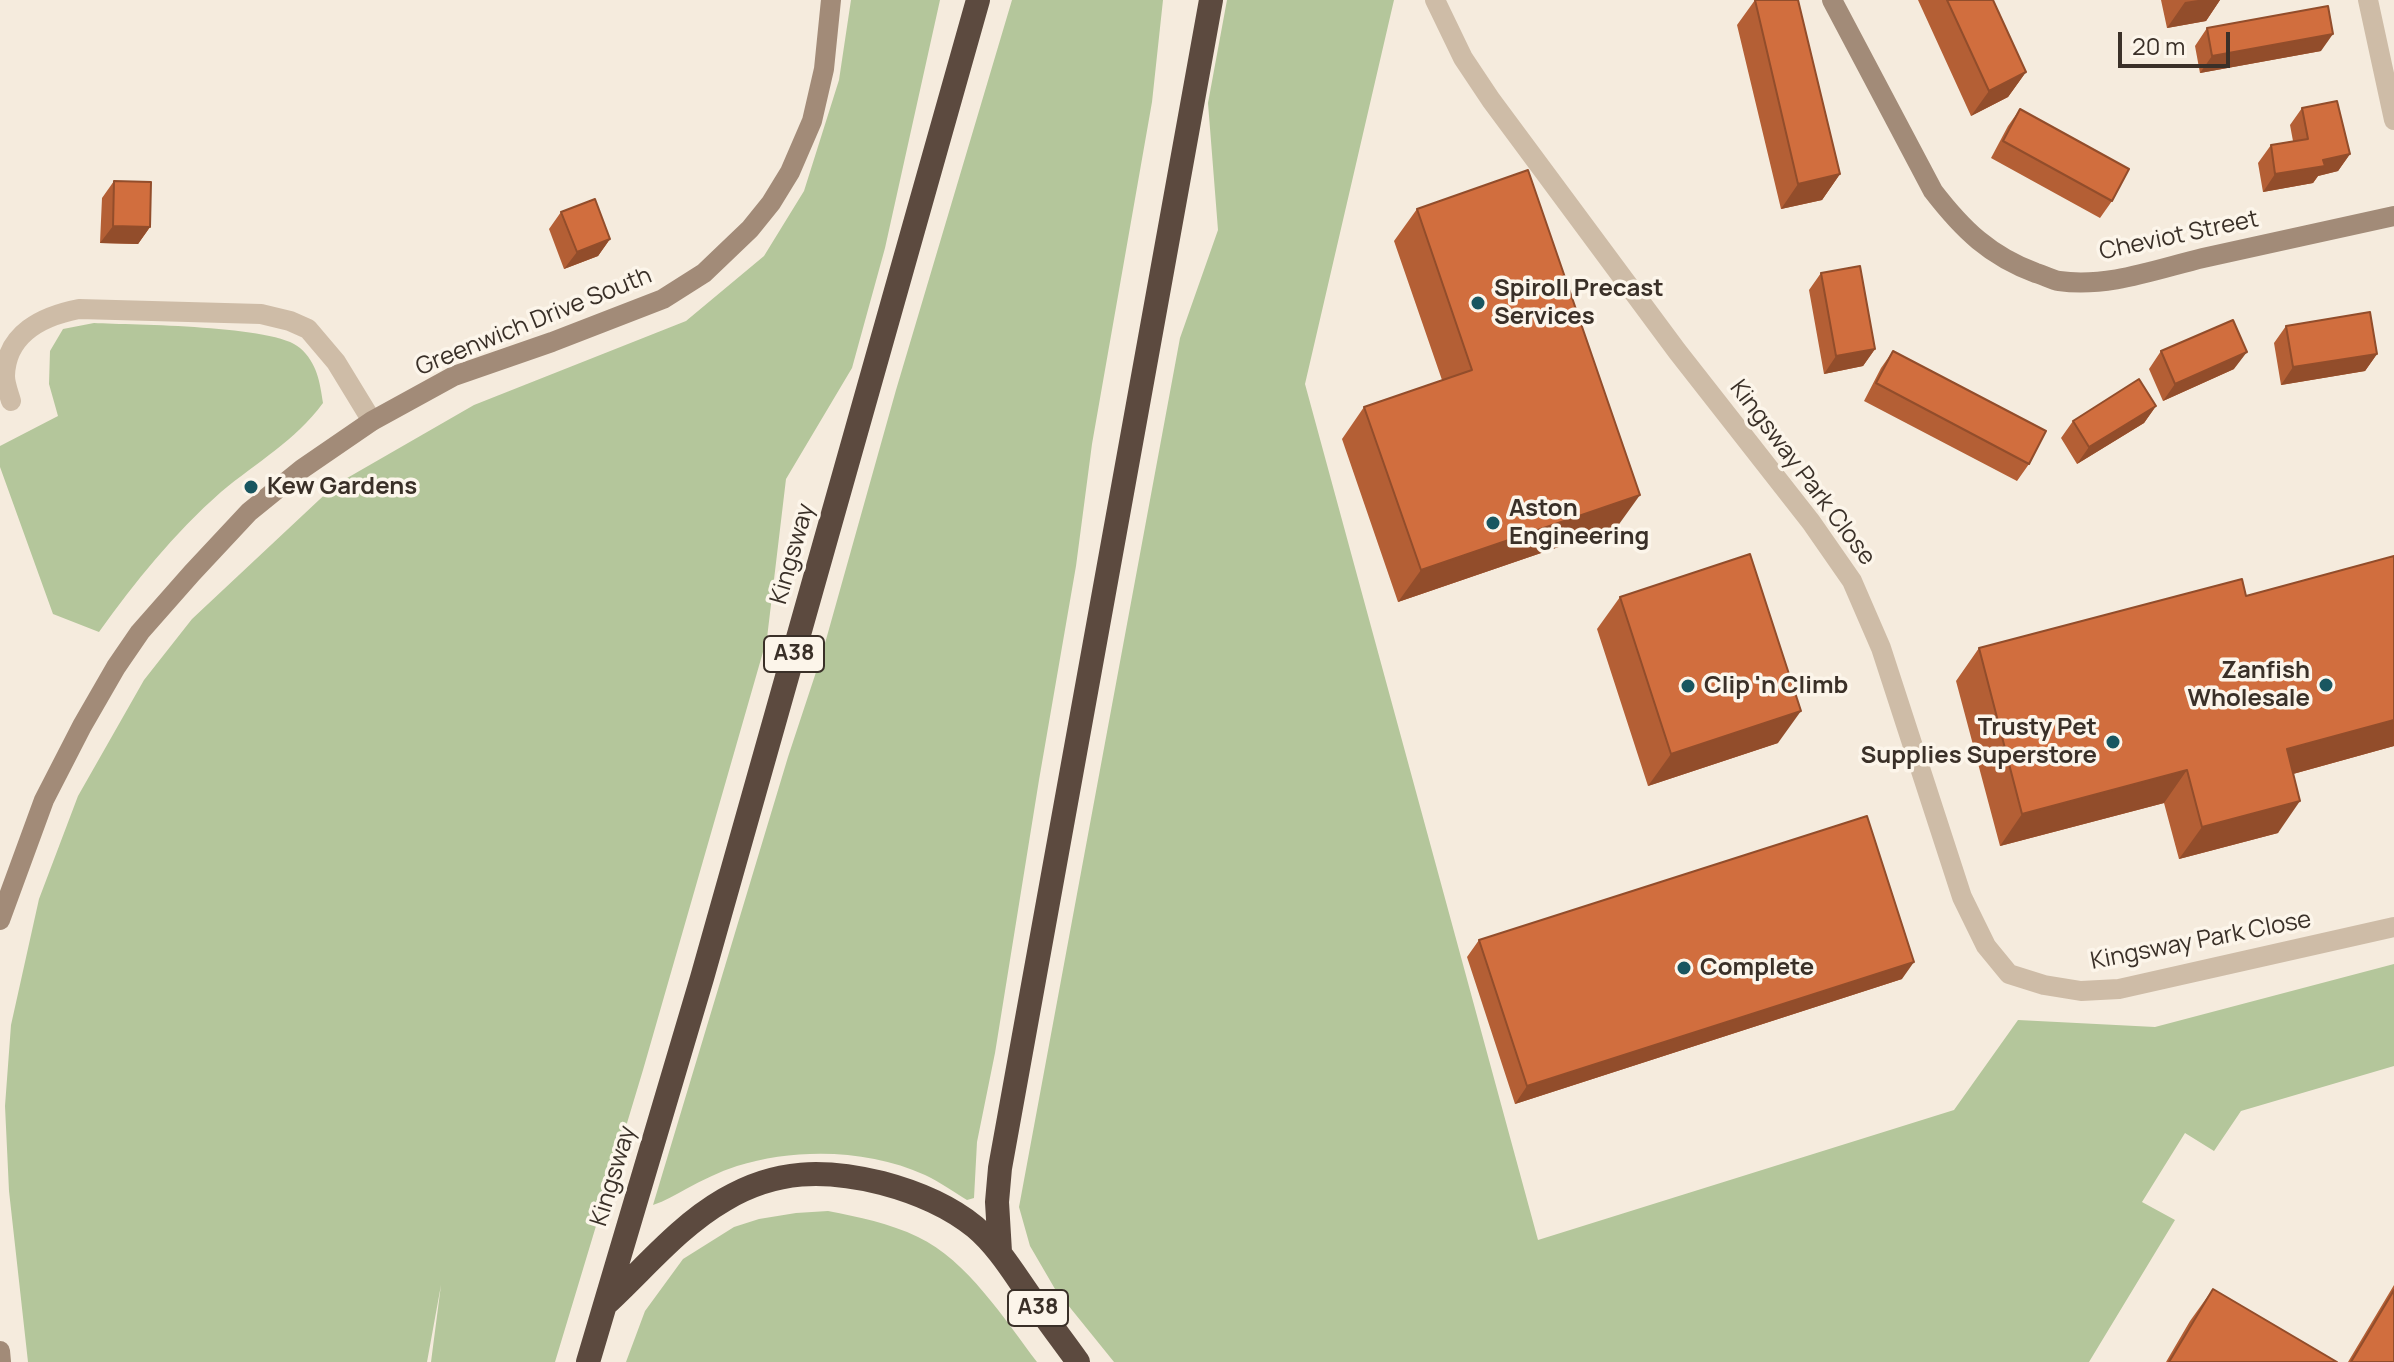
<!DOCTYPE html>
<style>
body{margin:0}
#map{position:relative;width:2394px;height:1362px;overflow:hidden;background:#f5ebdd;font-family:Manrope,sans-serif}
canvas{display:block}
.scale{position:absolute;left:2118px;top:32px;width:112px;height:36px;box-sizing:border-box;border:4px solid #3a3028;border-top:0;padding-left:10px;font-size:24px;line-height:28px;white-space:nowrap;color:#3a3028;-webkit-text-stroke:6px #fcf5ea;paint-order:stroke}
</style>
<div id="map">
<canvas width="2394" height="1362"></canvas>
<div class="scale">20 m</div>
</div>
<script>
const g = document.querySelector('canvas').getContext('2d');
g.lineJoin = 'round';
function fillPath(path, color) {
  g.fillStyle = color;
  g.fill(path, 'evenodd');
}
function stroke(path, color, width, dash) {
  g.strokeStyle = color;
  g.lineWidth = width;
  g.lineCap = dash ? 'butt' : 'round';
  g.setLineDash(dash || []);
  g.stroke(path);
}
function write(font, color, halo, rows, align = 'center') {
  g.font = font + ' Manrope,sans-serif';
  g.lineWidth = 7;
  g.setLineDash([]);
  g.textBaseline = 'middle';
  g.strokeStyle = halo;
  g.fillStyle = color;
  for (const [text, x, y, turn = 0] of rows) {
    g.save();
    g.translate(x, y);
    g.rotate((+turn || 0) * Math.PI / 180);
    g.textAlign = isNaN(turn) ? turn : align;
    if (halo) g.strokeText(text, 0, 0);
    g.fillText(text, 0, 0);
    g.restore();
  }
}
fillPath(new Path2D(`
 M 851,0 L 940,0 L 885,248 L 852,368 L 786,479 L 767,638 L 643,1070 L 555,1362 L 431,1362 L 441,1285 L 427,1362 L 28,1362 L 9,1191 L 5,1106 L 11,1025 L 39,899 L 78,796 L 144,680 L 192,619 L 335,485 L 474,405 L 686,321 L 764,256 L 804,191 L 839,80 Z
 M 1012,0 L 1163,0 L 1152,102 L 1092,444 L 1076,566 L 1039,780 L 995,1053 L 977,1142 L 974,1198 L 967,1200 C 954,1192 940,1182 925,1175 C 868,1149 796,1148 737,1166 C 719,1172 702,1180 686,1189 C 675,1195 665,1201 653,1205 L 788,757 L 822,654 L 896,390 Z
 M 1227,0 L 1394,0 L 1305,384 L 1538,1240 L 1954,1110 L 2018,1020 L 2155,1027 L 2394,964 L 2394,1066 L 2241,1111 L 2214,1151 L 2185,1133 L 2142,1202 L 2175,1220 L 2089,1362 L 1114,1362 L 1055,1289 L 1030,1246 L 1019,1207 L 1180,338 L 1218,230 L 1208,103 Z
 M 94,323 C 133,325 276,325 300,348 C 317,363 320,382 323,403 C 295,441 257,462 221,492 C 174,533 135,582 99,632 L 53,614 L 0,467 L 0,446 L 58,416 L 49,384 L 50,351 L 63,329 Z
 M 828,1211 C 859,1217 889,1223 918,1237 C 967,1260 1005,1320 1037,1362 L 626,1362 L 645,1311 L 683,1259 L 734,1227 L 759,1219 L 796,1213 Z`), '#b4c69b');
stroke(new Path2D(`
 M 1435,0 L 1463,58 L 1491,100 L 1677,351 L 1811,522 L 1852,581 L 1881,648 L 1962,897 L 1986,946 L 2009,974 L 2044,985 L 2081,991 L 2119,989 L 2394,927
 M 2368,0 L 2394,120
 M 11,401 C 9,394 5,384 5,376 C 6,333 43,316 79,309 L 261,314 L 290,321 L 308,329 L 336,362 L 372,421`), '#cebca7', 20);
stroke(new Path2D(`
 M 1832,0 L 1933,191 C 1963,230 1990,256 2036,273 C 2044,275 2052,280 2059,281 C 2108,288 2157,269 2203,258 C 2267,244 2330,230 2394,216
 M 0,920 L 44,800 L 82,726 L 116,667 L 140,632 L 192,573 L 249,512 L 302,469 L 372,421 L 454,376 L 552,342 L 663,299 L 704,273 L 750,229 L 771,203 L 790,172 L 812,121 L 824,69 L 831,0
 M 0,1351 L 1,1362`), '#a28b78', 20);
stroke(new Path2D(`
 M 1000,1252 L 997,1202 L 1000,1168 L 1211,0
 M 606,1304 C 644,1269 679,1226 724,1200 C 776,1169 825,1169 882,1183 C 916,1192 948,1205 975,1227 C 1000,1248 1016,1277 1035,1303 C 1049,1323 1064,1342 1078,1362
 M 588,1362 L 702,978 L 978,0`), '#5c4a3f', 24);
fillPath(new Path2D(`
 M 1755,0 L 1840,174 L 1822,200 L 1781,209 L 1737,25 Z
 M 1918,0 L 1993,0 L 2026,72 L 2008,97 L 1971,116 Z
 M 2161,0 L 2220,0 L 2206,21 L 2167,28 Z
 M 2207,28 L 2321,51 L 2200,73 L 2195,46 Z
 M 2302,108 L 2350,154 L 2338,171 L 2318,176 L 2313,183 L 2263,192 L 2258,163 L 2271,145 L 2293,141 L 2290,125 Z
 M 2020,109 L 2112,201 L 2100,218 L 1991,158 L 2008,126 Z
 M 114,181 L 150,227 L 138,244 L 100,243 L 102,198 Z
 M 1417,209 L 1617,527 L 1398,602 L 1342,439 L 1364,407 L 1442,380 L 1394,241 Z
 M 561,212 L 610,239 L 598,256 L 564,269 L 549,229 Z
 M 1821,273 L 1875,349 L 1863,366 L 1824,374 L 1809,290 Z
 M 2286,326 L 2377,354 L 2365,371 L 2281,385 L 2274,343 Z
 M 1893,351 L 2029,464 L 2017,481 L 1864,401 L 1881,368 Z
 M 2161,351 L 2234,369 L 2163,401 L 2149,369 Z
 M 2156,406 L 2144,423 L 2077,464 L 2061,438 L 2073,421 Z
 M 2246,596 L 2394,746 L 2293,774 L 2278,833 L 2179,859 L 2164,803 L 2000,846 L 1956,681 L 1979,648 Z
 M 1620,597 L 1778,743 L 1648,786 L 1597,629 Z
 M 1479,940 L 1902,979 L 1515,1104 L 1467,957 Z
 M 2394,1285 L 2394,1362 L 2348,1362 Z
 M 2213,1289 L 2337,1362 L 2166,1362 L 2190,1321 Z`), '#b45f35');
fillPath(new Path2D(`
 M 2198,0 L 2220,0 L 2206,21 L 2167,28 L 2185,2 Z
 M 2333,34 L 2321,51 L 2200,73 L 2212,56 Z
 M 2026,72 L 2008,97 L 1971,116 L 1989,91 Z
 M 2350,154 L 2338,171 L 2318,176 L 2313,183 L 2263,192 L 2275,174 L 2323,160 Z
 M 1840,174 L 1822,200 L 1781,209 L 1798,184 Z
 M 113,226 L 150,227 L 138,244 L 100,243 Z
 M 610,239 L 598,256 L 564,269 L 577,252 Z
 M 1875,349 L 1863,366 L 1824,374 L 1836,356 Z
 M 2247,352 L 2234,369 L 2163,401 L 2175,384 Z
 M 2377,354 L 2365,371 L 2281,385 L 2293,367 Z
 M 2156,406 L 2144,423 L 2077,464 L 2089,447 Z
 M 1640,495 L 1617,527 L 1398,602 L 1421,570 Z
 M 1801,711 L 1778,743 L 1648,786 L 1671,754 Z
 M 2394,720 L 2394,746 L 2264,782 L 2287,749 Z
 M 2187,770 L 2164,803 L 2000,846 L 2022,814 Z
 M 2300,801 L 2278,833 L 2179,859 L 2202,827 Z
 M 1914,962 L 1902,979 L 1515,1104 L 1527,1086 Z`), '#924d2b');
const building = new Path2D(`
 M 1755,0 L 1798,0 L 1840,174 L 1798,184 Z
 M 1947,0 L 1993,0 L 2026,72 L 1989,91 Z
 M 2328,6 L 2333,34 L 2212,56 L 2207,28 Z
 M 2337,101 L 2350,154 L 2323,160 L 2325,166 L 2275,174 L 2271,145 L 2308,139 L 2302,108 Z
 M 2020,109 L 2129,169 L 2112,201 L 2003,141 Z
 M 1528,170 L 1640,495 L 1421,570 L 1364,407 L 1472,370 L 1417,209 Z
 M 114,181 L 151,182 L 150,227 L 113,226 Z
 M 595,199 L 610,239 L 577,252 L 561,212 Z
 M 1860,266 L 1875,349 L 1836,356 L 1821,273 Z
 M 2370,312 L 2377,354 L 2293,367 L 2286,326 Z
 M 2233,320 L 2247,352 L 2175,384 L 2161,351 Z
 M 1893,351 L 2046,431 L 2029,464 L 1876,383 Z
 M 2139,379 L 2156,406 L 2089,447 L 2073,421 Z
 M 1750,554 L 1801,711 L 1671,754 L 1620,597 Z
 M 2394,556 L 2394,720 L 2287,749 L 2300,801 L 2202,827 L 2187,770 L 2022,814 L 1979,648 L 2242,579 L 2246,596 Z
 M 1867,816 L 1914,962 L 1527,1086 L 1479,940 Z
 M 2213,1289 L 2337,1362 L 2169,1362 Z
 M 2394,1290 L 2394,1362 L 2351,1362 Z`);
fillPath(building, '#d16e3e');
stroke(building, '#924d2b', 2);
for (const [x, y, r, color] of [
 [1478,303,8,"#195660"],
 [251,487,8,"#195660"],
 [1493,523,8,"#195660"],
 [2326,685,8,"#195660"],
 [1688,686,8,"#195660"],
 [2113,742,8,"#195660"],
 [1684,968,8,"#195660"]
]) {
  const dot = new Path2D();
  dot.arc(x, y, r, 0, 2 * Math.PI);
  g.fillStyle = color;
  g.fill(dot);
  stroke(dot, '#fcf5ea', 3);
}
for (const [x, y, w] of [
 [794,654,60],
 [1038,1308,60]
]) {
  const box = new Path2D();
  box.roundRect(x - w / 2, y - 18, w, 36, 6);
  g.fillStyle = '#fcf5ea';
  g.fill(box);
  stroke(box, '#3a3028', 2);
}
write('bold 22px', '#3a3028', null, [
 ["A38",794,654],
 ["A38",1038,1308]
]);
write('24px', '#3a3028', '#fcf5ea', [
 ["Cheviot Street",2179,236,-12],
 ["Greenwich Drive South",534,322,-22],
 ["Kingsway Park Close",1802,473,53],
 ["Kingsway",793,554,-74],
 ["Kingsway Park Close",2201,941,-11],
 ["Kingsway",614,1176,-73]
]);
write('bold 24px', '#3a3028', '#fcf5ea', [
 ["Spiroll Precast",1494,289],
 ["Services",1494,317],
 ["Kew Gardens",267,487],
 ["Aston",1509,509],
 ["Engineering",1509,537],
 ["Zanfish",2310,671,"right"],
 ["Wholesale",2310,699,"right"],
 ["Clip 'n Climb",1704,686],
 ["Trusty Pet",2097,728,"right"],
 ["Supplies Superstore",2097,756,"right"],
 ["Complete",1700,968]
], 'left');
</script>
